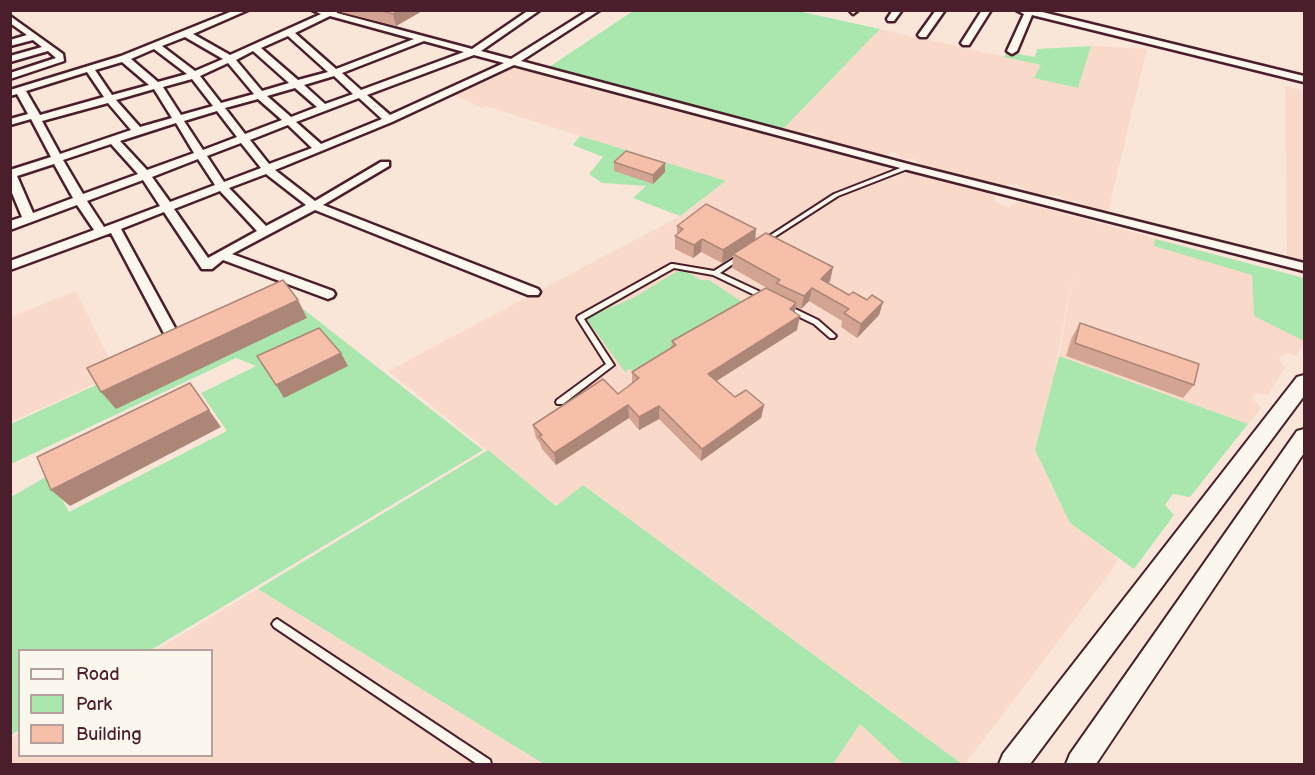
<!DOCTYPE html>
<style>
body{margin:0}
#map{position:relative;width:1315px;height:775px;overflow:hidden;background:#fae6d8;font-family:"Balsamiq Sans",sans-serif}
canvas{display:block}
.frame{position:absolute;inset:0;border:12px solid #4a1f2b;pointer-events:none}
.legend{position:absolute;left:18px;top:649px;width:195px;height:108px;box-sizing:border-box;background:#fbf7ec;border:2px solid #b4a19f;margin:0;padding:8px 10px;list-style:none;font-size:18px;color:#4a1f2b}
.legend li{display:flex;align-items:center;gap:12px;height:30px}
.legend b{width:30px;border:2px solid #b4a19f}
</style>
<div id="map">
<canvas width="1315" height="775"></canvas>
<div class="frame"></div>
<ul class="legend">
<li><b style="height:8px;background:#fbf7ec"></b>Road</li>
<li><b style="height:16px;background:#aae7ae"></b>Park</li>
<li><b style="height:16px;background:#f6bfaa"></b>Building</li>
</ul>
</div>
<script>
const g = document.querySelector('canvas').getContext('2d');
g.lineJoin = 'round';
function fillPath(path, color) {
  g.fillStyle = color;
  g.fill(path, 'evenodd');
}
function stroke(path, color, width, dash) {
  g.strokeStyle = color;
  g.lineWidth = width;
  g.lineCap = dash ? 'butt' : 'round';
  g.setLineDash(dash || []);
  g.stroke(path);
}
fillPath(new Path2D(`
 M 880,29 L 1042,65 L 1035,78 L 1077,88 L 1091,46 L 1147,49 L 1108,212 L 1089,207 L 1077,200 L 1068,202 L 1060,196 L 1033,194 L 1017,185 L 1010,184 L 1006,187 L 919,164 L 914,159 L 902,160 L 895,152 L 885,155 L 818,138 L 815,133 L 797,133 L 783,129 Z
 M 518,67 L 581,84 L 586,89 L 593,87 L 881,164 L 895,177 L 910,171 L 992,194 L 996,202 L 1008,208 L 1020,202 L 1304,278 L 1304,345 L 1296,356 L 1286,353 L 1279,359 L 1285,368 L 1268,395 L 1256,393 L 1252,398 L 1261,408 L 1248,424 L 1059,356 L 1074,270 L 1049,400 L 1035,450 L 1070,523 L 1118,559 L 1106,578 L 965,764 L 962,764 L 583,485 L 557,506 L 388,371 L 680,216 L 725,182 L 486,106 L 482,108 L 454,95 L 454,91 L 508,68 Z
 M 1285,86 L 1304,91 L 1304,261 L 1287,256 Z
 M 76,291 L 117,374 L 11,422 L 11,317 Z
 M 258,589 L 544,764 L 11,764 L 11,739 L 19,733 L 20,756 L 212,756 L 212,650 L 156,650 Z
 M 860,724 L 903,764 L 833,764 Z`), '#f9daca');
fillPath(new Path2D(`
 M 633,11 L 798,11 L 880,29 L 783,129 L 549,67 Z
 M 1091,46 L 1078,88 L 1034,78 L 1041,65 L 1004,57 L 1007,52 L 1035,57 L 1037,49 Z
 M 580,136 L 726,181 L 680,216 L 633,198 L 646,186 L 602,183 L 589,174 L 603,157 L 573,145 Z
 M 1155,239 L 1304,278 L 1304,341 L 1254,316 L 1252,275 L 1154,246 Z
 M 683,270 L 701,280 L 709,280 L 742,302 L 740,313 L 636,371 L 629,369 L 625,372 L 586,318 L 633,298 L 674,273 Z
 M 288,297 L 483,450 L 151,650 L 20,650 L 19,730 L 11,735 L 11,497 L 49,475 L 69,512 L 227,431 L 201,393 L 256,366 L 236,358 L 11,464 L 11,424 Z
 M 1059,356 L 1248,424 L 1190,497 L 1173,494 L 1165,505 L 1174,515 L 1134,569 L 1070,523 L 1035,450 Z
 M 488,450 L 556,506 L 583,485 L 962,764 L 903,764 L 860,724 L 833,764 L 544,764 L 258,589 Z`), '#aae7ae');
const service = new Path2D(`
 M 908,165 L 911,167 L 910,168 L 838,196 L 765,243 L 763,244 L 760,242 L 834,194 Z
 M 741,254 L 743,255 L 743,257 L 720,273 L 767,295 L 768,297 L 767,299 L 763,299 L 713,275 L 674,268 L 584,319 L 614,365 L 563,404 L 557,404 L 556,402 L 557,400 L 606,364 L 578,320 L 577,318 L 578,316 L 671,264 L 673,264 L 714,271 Z
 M 785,306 L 789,306 L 818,320 L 834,334 L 836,336 L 834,338 L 830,338 L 814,324 L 785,310 L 784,308 Z
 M 277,619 L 490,760 L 491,764 L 477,764 L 274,627 L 272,624 L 274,621 Z`);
const minor = new Path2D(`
 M 235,10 L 248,10 L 193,34 L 230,55 L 321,14 L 312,10 L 336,10 L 337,13 L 472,49 L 529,10 L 540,10 L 481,51 L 511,59 L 589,10 L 600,10 L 521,61 L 912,165 L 1304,263 L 1304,271 L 904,169 L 514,65 L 392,122 L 275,170 L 315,201 L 381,162 L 389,162 L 389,166 L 323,205 L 538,289 L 540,292 L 538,295 L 528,295 L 315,210 L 232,254 L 333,291 L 335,294 L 333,297 L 328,299 L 223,260 L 212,269 L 202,269 L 164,212 L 121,229 L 181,339 L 174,344 L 167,339 L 111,233 L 10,270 L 10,261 L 94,230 L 77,205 L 10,230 L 10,221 L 22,217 L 10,188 L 10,170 L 51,157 L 31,119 L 10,125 L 10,119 L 28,114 L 17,94 L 10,96 L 10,90 L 121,56 ZM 330,16 L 414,39 L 336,69 L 295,33 ZM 288,36 L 328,72 L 298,80 L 261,48 ZM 185,37 L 223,59 L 195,71 L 162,46 ZM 424,41 L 464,52 L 361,90 L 342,73 ZM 154,49 L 187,74 L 158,82 L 131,59 ZM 253,51 L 289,83 L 262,91 L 236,60 ZM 474,55 L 504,63 L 390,115 L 367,95 ZM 122,62 L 149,85 L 112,95 L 95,70 ZM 228,63 L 254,94 L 221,103 L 200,76 ZM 87,72 L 104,97 L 40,115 L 26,91 ZM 334,76 L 353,94 L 325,104 L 304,85 ZM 192,79 L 213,106 L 181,115 L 163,87 ZM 295,88 L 317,107 L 291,117 L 267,96 ZM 154,89 L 172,118 L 140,127 L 116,100 ZM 359,98 L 382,119 L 321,144 L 296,122 ZM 258,99 L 282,120 L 245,134 L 225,108 ZM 108,103 L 131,130 L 60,154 L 42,121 ZM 217,111 L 237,137 L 203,150 L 184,121 ZM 176,123 L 194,153 L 147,170 L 120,141 ZM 288,125 L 312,148 L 269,164 L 250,140 ZM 241,143 L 261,168 L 224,182 L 207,156 ZM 111,144 L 138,174 L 83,194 L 63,160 ZM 198,159 L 215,185 L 170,202 L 152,177 ZM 54,164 L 73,198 L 33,213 L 17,176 ZM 266,174 L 306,205 L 266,226 L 229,188 ZM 143,180 L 160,206 L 104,227 L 87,201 ZM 220,191 L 257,231 L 208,258 L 174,209 Z
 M 849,10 L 857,10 L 857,11 L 853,14 Z
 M 893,10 L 902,10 L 894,21 L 888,21 L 887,19 Z
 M 936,10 L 945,10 L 926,37 L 920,37 L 918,35 Z
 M 982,10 L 991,10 L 969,45 L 963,45 L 961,43 Z
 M 1016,10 L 1034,10 L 1304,76 L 1304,82 L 1032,15 L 1017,51 L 1012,54 L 1007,51 L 1024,14 Z
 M 10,16 L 63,54 L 64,61 L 10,79 L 10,73 L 56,58 L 48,51 L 10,62 L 10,56 L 42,47 L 33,40 L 10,46 L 10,40 L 27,35 L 10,23 Z`);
const tertiary = new Path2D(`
 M 1304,375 L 1304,396 L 1030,764 L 999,764 L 1003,754 L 1297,377 Z
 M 1304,429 L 1304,453 L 1096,764 L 1066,764 L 1070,754 L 1297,431 Z`);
stroke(service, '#4a1f2b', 4);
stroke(minor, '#4a1f2b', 5);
stroke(tertiary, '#4a1f2b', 4);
fillPath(service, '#fbf7ec');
fillPath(minor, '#fbf7ec');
fillPath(tertiary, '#fbf7ec');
fillPath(new Path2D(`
 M 340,10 L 424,10 L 396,26 L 340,12 Z
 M 614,162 L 665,163 L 665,172 L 653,184 L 614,171 Z
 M 677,226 L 756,229 L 755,240 L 833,267 L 830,281 L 828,283 L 849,295 L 867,300 L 883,302 L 879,315 L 857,338 L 841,327 L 842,321 L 809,301 L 801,309 L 796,307 L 795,312 L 797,330 L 716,381 L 735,397 L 764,405 L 761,418 L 701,461 L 659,419 L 639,430 L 629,418 L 556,465 L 542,449 L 540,443 L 536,438 L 533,425 L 618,394 L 632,383 L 632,372 L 671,348 L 672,341 L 774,293 L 774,292 L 732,268 L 733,256 L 722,263 L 701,252 L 693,258 L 675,249 L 675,236 L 677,234 Z
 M 1080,323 L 1194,385 L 1183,398 L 1066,356 L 1072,337 Z`), '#d4a492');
fillPath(new Path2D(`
 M 400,10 L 424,10 L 396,26 L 393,14 Z
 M 665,163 L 665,172 L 653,184 L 653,175 Z
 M 756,229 L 755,242 L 733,254 L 733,256 L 722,263 L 723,250 Z
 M 702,239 L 701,252 L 693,258 L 694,245 Z
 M 833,267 L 830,281 L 818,292 L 821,279 Z
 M 812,288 L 809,301 L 801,309 L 804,296 Z
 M 298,300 L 307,318 L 116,409 L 101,392 Z
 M 883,302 L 879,315 L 857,338 L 861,324 Z
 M 796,303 L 794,317 L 790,309 Z
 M 800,316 L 797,330 L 707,387 L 708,374 Z
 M 341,353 L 348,366 L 284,398 L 276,385 Z
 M 190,383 L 221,427 L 70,506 L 51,490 Z
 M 628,405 L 629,418 L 556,465 L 554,453 Z
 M 764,405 L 761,418 L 701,461 L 702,449 Z
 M 659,406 L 659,419 L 639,430 L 639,417 Z`), '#ac8677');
const building = new Path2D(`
 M 379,10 L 400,10 L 393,14 Z
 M 626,151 L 665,163 L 653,175 L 614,162 Z
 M 706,204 L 756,229 L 723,250 L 702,239 L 694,245 L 675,236 L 683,229 L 677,226 Z
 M 766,233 L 833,267 L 821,279 L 849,295 L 853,292 L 867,300 L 872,295 L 883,302 L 861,324 L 844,313 L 849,309 L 812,288 L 804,296 L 776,283 L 780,280 L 733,254 Z
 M 283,280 L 298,300 L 101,392 L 87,368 Z
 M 766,288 L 796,303 L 790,309 L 800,316 L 708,374 L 735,397 L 746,390 L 764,405 L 702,449 L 659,406 L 639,417 L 628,405 L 554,453 L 539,436 L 542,435 L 533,425 L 603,379 L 618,394 L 639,378 L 632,372 L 676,345 L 672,341 Z
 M 1080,323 L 1199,364 L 1194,385 L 1075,343 Z
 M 319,328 L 341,353 L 276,385 L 257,356 Z
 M 190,383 L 209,410 L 51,490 L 37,457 Z`);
fillPath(building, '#f6bfaa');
stroke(building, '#ac8677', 1.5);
</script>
